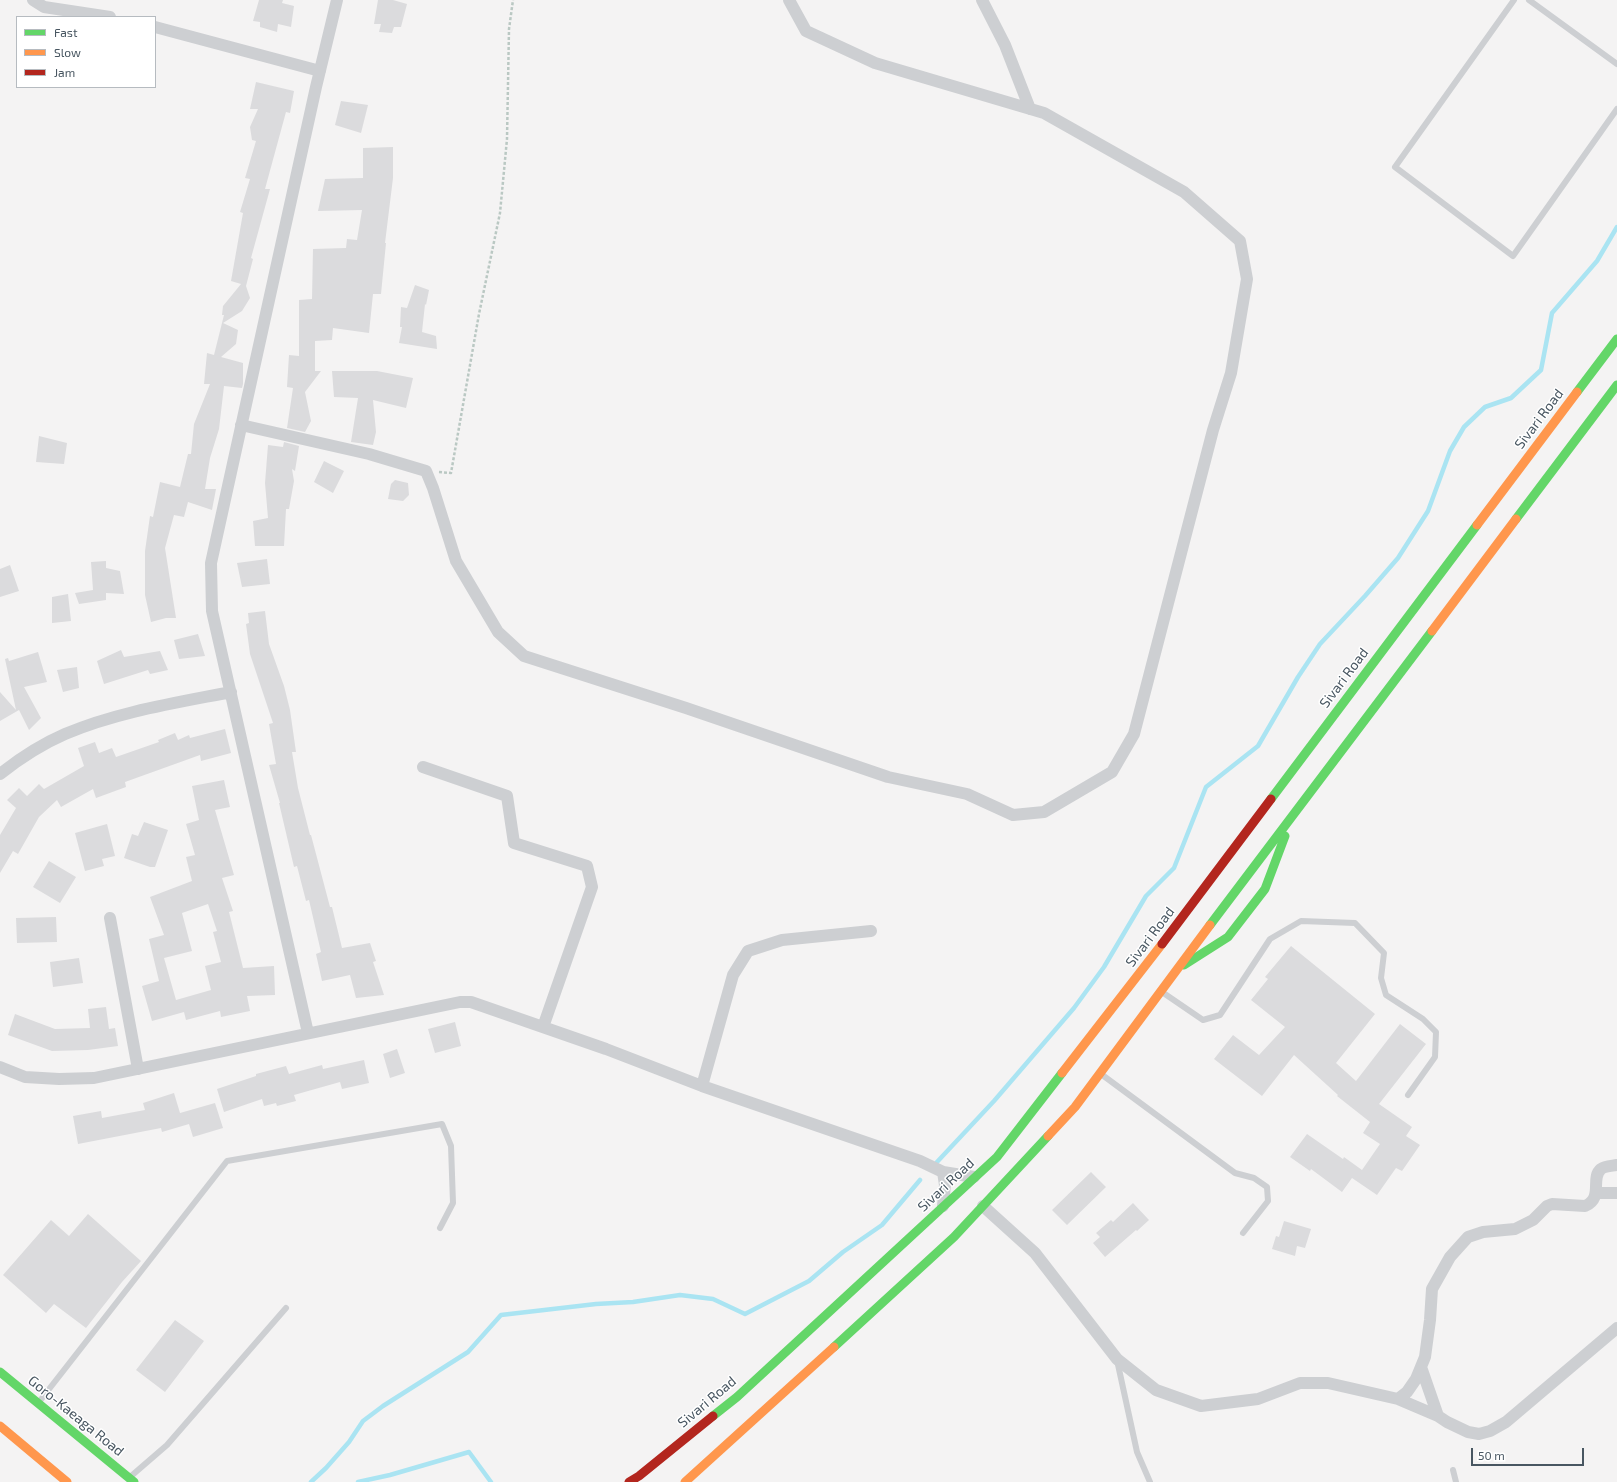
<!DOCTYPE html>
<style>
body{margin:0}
#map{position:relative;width:1617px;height:1482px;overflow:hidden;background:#f4f3f3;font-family:"Exo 2",sans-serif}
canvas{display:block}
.legend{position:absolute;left:16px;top:16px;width:140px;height:72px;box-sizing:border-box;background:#fff;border:1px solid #b6bbc0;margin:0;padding:5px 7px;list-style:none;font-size:12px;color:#485661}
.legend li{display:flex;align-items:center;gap:8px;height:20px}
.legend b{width:20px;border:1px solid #b6bbc0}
.scale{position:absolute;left:1471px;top:1448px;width:113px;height:18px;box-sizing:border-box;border:2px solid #485661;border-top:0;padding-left:5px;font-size:12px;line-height:14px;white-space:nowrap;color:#485661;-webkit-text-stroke:3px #fff;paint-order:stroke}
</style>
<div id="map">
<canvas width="1617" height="1482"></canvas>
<ul class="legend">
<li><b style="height:5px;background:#63d668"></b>Fast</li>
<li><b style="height:5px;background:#ff974d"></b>Slow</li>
<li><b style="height:5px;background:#b3261e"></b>Jam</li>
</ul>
<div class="scale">50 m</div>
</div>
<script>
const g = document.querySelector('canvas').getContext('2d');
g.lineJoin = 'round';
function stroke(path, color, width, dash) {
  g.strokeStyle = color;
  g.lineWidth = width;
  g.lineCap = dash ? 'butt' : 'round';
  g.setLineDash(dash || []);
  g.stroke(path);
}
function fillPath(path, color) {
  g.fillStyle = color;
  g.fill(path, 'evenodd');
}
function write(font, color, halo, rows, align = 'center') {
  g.font = font + ' "Exo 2",sans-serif';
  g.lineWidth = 3;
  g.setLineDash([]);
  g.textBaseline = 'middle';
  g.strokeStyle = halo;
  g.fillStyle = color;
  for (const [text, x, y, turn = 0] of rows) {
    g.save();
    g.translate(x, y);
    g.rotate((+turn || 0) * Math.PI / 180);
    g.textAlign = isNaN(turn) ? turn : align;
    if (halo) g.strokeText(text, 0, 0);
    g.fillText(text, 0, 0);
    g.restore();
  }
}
stroke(new Path2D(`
 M 937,1162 L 994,1101 L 1074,1008 L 1104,967 L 1146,896 L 1174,868 L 1206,787 L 1258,746 L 1298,677 L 1320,644 L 1365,596 L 1398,558 L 1428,511 L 1450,451 L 1464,427 L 1485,407 L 1511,398 L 1541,370 L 1552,313 L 1597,261 L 1617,227
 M 311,1482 L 326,1468 L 349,1442 L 363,1421 L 383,1406 L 468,1352 L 501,1315 L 596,1304 L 633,1302 L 680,1295 L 713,1299 L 745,1314 L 809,1281 L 843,1252 L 882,1225 L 920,1180
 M 358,1482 L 390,1475 L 469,1452 L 491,1482`), '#aae4f2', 4.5);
fillPath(new Path2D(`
 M 259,0 L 283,0 L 282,3 L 294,6 L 291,27 L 278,24 L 277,32 L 260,27 L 260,22 L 253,21 Z
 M 378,0 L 393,0 L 407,4 L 401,27 L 394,27 L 392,33 L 379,32 L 381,24 L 374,24 Z
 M 256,82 L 294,91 L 290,113 L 286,112 L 265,189 L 270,189 L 251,258 L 253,259 L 246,286 L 250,298 L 242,311 L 223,323 L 238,330 L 236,344 L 221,357 L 243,363 L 243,384 L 242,388 L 224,386 L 219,429 L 210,458 L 205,489 L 216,489 L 212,510 L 188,502 L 184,517 L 174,515 L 165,548 L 176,618 L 166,618 L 151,622 L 145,595 L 145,551 L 150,516 L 153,517 L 160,482 L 180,487 L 188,454 L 191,454 L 194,424 L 210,384 L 204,384 L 207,353 L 214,355 L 224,315 L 222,315 L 223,306 L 241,284 L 231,281 L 243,213 L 240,212 L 250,179 L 245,178 L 256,141 L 252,140 L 250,127 L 258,109 L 250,109 Z
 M 341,101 L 368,105 L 361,133 L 335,125 Z
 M 393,147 L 393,178 L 385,243 L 386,243 L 381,294 L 373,294 L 369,333 L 333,328 L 332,340 L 315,341 L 315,371 L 321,371 L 305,392 L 311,421 L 305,432 L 287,428 L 293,388 L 287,387 L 289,355 L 299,356 L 299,300 L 312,299 L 313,249 L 346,248 L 347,239 L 357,240 L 362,210 L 318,211 L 325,179 L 363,178 L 363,148 Z
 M 415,285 L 429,290 L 426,305 L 425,304 L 422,332 L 436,336 L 437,349 L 399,343 L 402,327 L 400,327 L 401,307 L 407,308 Z
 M 332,371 L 377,371 L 413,378 L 406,408 L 373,400 L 376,432 L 373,445 L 351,442 L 358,398 L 334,397 Z
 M 39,436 L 67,443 L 64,464 L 36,462 Z
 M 284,442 L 299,446 L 295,471 L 292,469 L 294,481 L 289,509 L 286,509 L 284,546 L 255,546 L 253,521 L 268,518 L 265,483 L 268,445 L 283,447 Z
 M 324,461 L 344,471 L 333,493 L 314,482 Z
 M 395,480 L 408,483 L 409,495 L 403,501 L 388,499 L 391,484 Z
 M 267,559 L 270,584 L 242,587 L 237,563 Z
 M 106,561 L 106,568 L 120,571 L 124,594 L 106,593 L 106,600 L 79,604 L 75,593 L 93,590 L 91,562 Z
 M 10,565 L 19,591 L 0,597 L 0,569 Z
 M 68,594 L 71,621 L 52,623 L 52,597 Z
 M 265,611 L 269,644 L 284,686 L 290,710 L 296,752 L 292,752 L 298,788 L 310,835 L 311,835 L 330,907 L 332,907 L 342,948 L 370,943 L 376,961 L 373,962 L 384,995 L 356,998 L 350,975 L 322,981 L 316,954 L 321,952 L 309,900 L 306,901 L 297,866 L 294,867 L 279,803 L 280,803 L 269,765 L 276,764 L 269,724 L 273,723 L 250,654 L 246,624 L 249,623 L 248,613 Z
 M 198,634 L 205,656 L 179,659 L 174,640 Z
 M 121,650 L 124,657 L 160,651 L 168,670 L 150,674 L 148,670 L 104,684 L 97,661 Z
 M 38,652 L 47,682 L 24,687 L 41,718 L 29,730 L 19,710 L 0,721 L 0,692 L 16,710 L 5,659 L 8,658 L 9,661 Z
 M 77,667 L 79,688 L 63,692 L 57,670 Z
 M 225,729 L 231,753 L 201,761 L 200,755 L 125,782 L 126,787 L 96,798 L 93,789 L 61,807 L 57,800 L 39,817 L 18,854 L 13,851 L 0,873 L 0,835 L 16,808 L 7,800 L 19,788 L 27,796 L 39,784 L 44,789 L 84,766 L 78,748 L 95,742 L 99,753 L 112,748 L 116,757 L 159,742 L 158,740 L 175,733 L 178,740 L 189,735 L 190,738 Z
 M 224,780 L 230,807 L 215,810 L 234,875 L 222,878 L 233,911 L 229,912 L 243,968 L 274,966 L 275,995 L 247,996 L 250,1011 L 221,1017 L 220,1011 L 186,1020 L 184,1012 L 152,1021 L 142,986 L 159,981 L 149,939 L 164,935 L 150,897 L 192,881 L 186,857 L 195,855 L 186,824 L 199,820 L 192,786 ZM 208,904 L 217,931 L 213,932 L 221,962 L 205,966 L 211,990 L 176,1000 L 164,958 L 192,951 L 182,913 Z
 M 144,822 L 168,830 L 155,867 L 150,867 L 124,858 L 132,834 L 138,836 Z
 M 107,824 L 115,856 L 102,859 L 104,866 L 85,871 L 75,833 Z
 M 49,861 L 76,877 L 60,903 L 33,887 Z
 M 56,917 L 57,942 L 17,943 L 16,918 Z
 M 1291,946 L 1375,1014 L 1336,1063 L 1356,1081 L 1400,1024 L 1426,1044 L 1379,1104 L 1412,1127 L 1406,1136 L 1420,1145 L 1402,1171 L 1396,1168 L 1377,1195 L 1352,1178 L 1342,1192 L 1311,1169 L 1310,1171 L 1290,1157 L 1307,1134 L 1343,1159 L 1344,1157 L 1362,1170 L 1380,1144 L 1363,1133 L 1370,1122 L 1337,1096 L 1338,1095 L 1294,1055 L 1262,1096 L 1214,1059 L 1233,1035 L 1259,1055 L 1285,1027 L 1251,1000 L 1268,979 L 1265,977 Z
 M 79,958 L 83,983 L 53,987 L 50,962 Z
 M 106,1007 L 109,1029 L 115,1028 L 118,1046 L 88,1050 L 52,1051 L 8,1035 L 15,1014 L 55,1029 L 90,1028 L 88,1009 Z
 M 455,1022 L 461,1046 L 435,1053 L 428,1029 Z
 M 397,1049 L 405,1073 L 390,1078 L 383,1054 Z
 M 364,1060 L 369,1083 L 342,1089 L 340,1082 L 294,1095 L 296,1101 L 277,1106 L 276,1103 L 264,1106 L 262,1099 L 224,1112 L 217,1089 L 256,1076 L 256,1074 L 286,1066 L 289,1074 L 322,1065 L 323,1069 Z
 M 174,1093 L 180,1113 L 215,1103 L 223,1128 L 193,1137 L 189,1124 L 162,1132 L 161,1128 L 78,1144 L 73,1116 L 101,1111 L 102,1118 L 145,1110 L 143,1103 Z
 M 1091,1172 L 1106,1187 L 1067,1225 L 1052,1210 Z
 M 1133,1203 L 1149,1220 L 1137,1231 L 1136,1230 L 1105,1257 L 1093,1243 L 1100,1237 L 1096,1233 L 1111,1220 L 1113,1222 Z
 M 88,1214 L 141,1261 L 122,1282 L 86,1328 L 54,1304 L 46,1313 L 3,1275 L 51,1220 L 69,1236 Z
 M 1284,1221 L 1311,1229 L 1305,1248 L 1297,1246 L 1295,1256 L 1272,1249 L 1276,1236 L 1279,1237 Z
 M 175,1320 L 204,1341 L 165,1392 L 136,1370 Z`), '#dbdbdd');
stroke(new Path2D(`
 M 439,472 L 451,473 L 479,314 L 500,213 L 507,139 L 509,29 L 513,0`), '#bac8c3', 2.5, [3, 2]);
stroke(new Path2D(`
 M 1514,0 L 1395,167 L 1513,256 L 1617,109
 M 1529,0 L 1617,64
 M 1162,992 L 1203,1020 L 1220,1015 L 1270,939 L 1301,921 L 1355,923 L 1384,953 L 1381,978 L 1386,995 L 1423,1019 L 1436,1032 L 1435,1057 L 1408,1095
 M 1101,1074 L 1235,1173 L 1254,1178 L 1267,1187 L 1268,1201 L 1243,1233
 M 1117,1360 L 1137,1452 L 1150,1482
 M 39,1402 L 227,1161 L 442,1124 L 451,1146 L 453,1203 L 440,1228
 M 1453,1470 L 1456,1482
 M 130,1477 L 167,1445 L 286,1308`), '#cdcfd2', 6);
stroke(new Path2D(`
 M 33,0 L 44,7 L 110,17
 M 982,0 L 1005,45 L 1030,109
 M 155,27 L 320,71
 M 241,425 L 369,454 L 426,471 L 433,488 L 456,561 L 498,632 L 524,656 L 686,708 L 888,777 L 967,794 L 1013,815 L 1044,812 L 1112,772 L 1134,734 L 1213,430 L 1231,373 L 1247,279 L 1240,241 L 1184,192 L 1044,113 L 875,63 L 806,31 L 789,0
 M 423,767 L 507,796 L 514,843 L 587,866 L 592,887 L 543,1027
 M 0,774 C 19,759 42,744 65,734 C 117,712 175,703 231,692
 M 110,918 L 138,1069
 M 308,1033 L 212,611 L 211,563 L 316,87 L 337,0
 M 0,1067 L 25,1077 L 59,1079 L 94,1078 L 460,1002 L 471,1002 L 606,1049 L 702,1086 L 920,1161 L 943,1172 L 974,1177
 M 702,1086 L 733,975 L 748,951 L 782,940 L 871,931
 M 943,1172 L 945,1185 L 943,1206
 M 1596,1193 L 1617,1193
 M 983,1206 L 1035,1253 L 1117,1359 L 1156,1390 L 1201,1406 L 1258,1399 L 1300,1383 L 1328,1383 L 1398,1399 L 1438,1416
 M 1421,1367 L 1438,1416 L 1447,1422 L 1468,1432 L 1479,1434 L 1490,1431 L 1506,1422 L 1617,1328
 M 1398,1399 L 1407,1392 L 1416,1379 L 1425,1357 L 1430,1320 L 1432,1289 L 1450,1257 L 1468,1237 L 1483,1232 L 1515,1229 L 1533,1220 L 1547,1206 L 1552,1204 L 1585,1206 C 1604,1198 1590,1178 1601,1169 C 1605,1166 1612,1166 1617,1165`), '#cdcfd2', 12);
stroke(new Path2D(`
 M 1577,392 L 1617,339
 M 1516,519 L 1617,385
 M 1271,799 L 1477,525
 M 1210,925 L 1432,631
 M 1184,965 L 1228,937 L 1265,889 L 1285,836
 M 834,1347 L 954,1237 L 1048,1136
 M 0,1372 L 134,1482
 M 713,1416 L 737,1397 L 997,1157 L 1062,1073`), '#63d668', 9);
stroke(new Path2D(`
 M 1477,525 L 1577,392
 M 1432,631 L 1516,519
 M 1062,1073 L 1162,944
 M 1048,1136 L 1075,1107 L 1210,925
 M 0,1426 L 67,1482
 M 685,1482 L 834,1347`), '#ff974d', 9);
stroke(new Path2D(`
 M 1162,944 L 1271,799
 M 629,1482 L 639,1476 L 713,1416`), '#b3261e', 9);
write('14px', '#485661', '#fff', [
 ["Sivari Road",1539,419,-53],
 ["Sivari Road",1344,678,-53],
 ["Sivari Road",1150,937,-53],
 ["Sivari Road",946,1185,-43],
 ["Sivari Road",707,1402,-40],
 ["Goro-Kaeaga Road",76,1416,39]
]);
</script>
